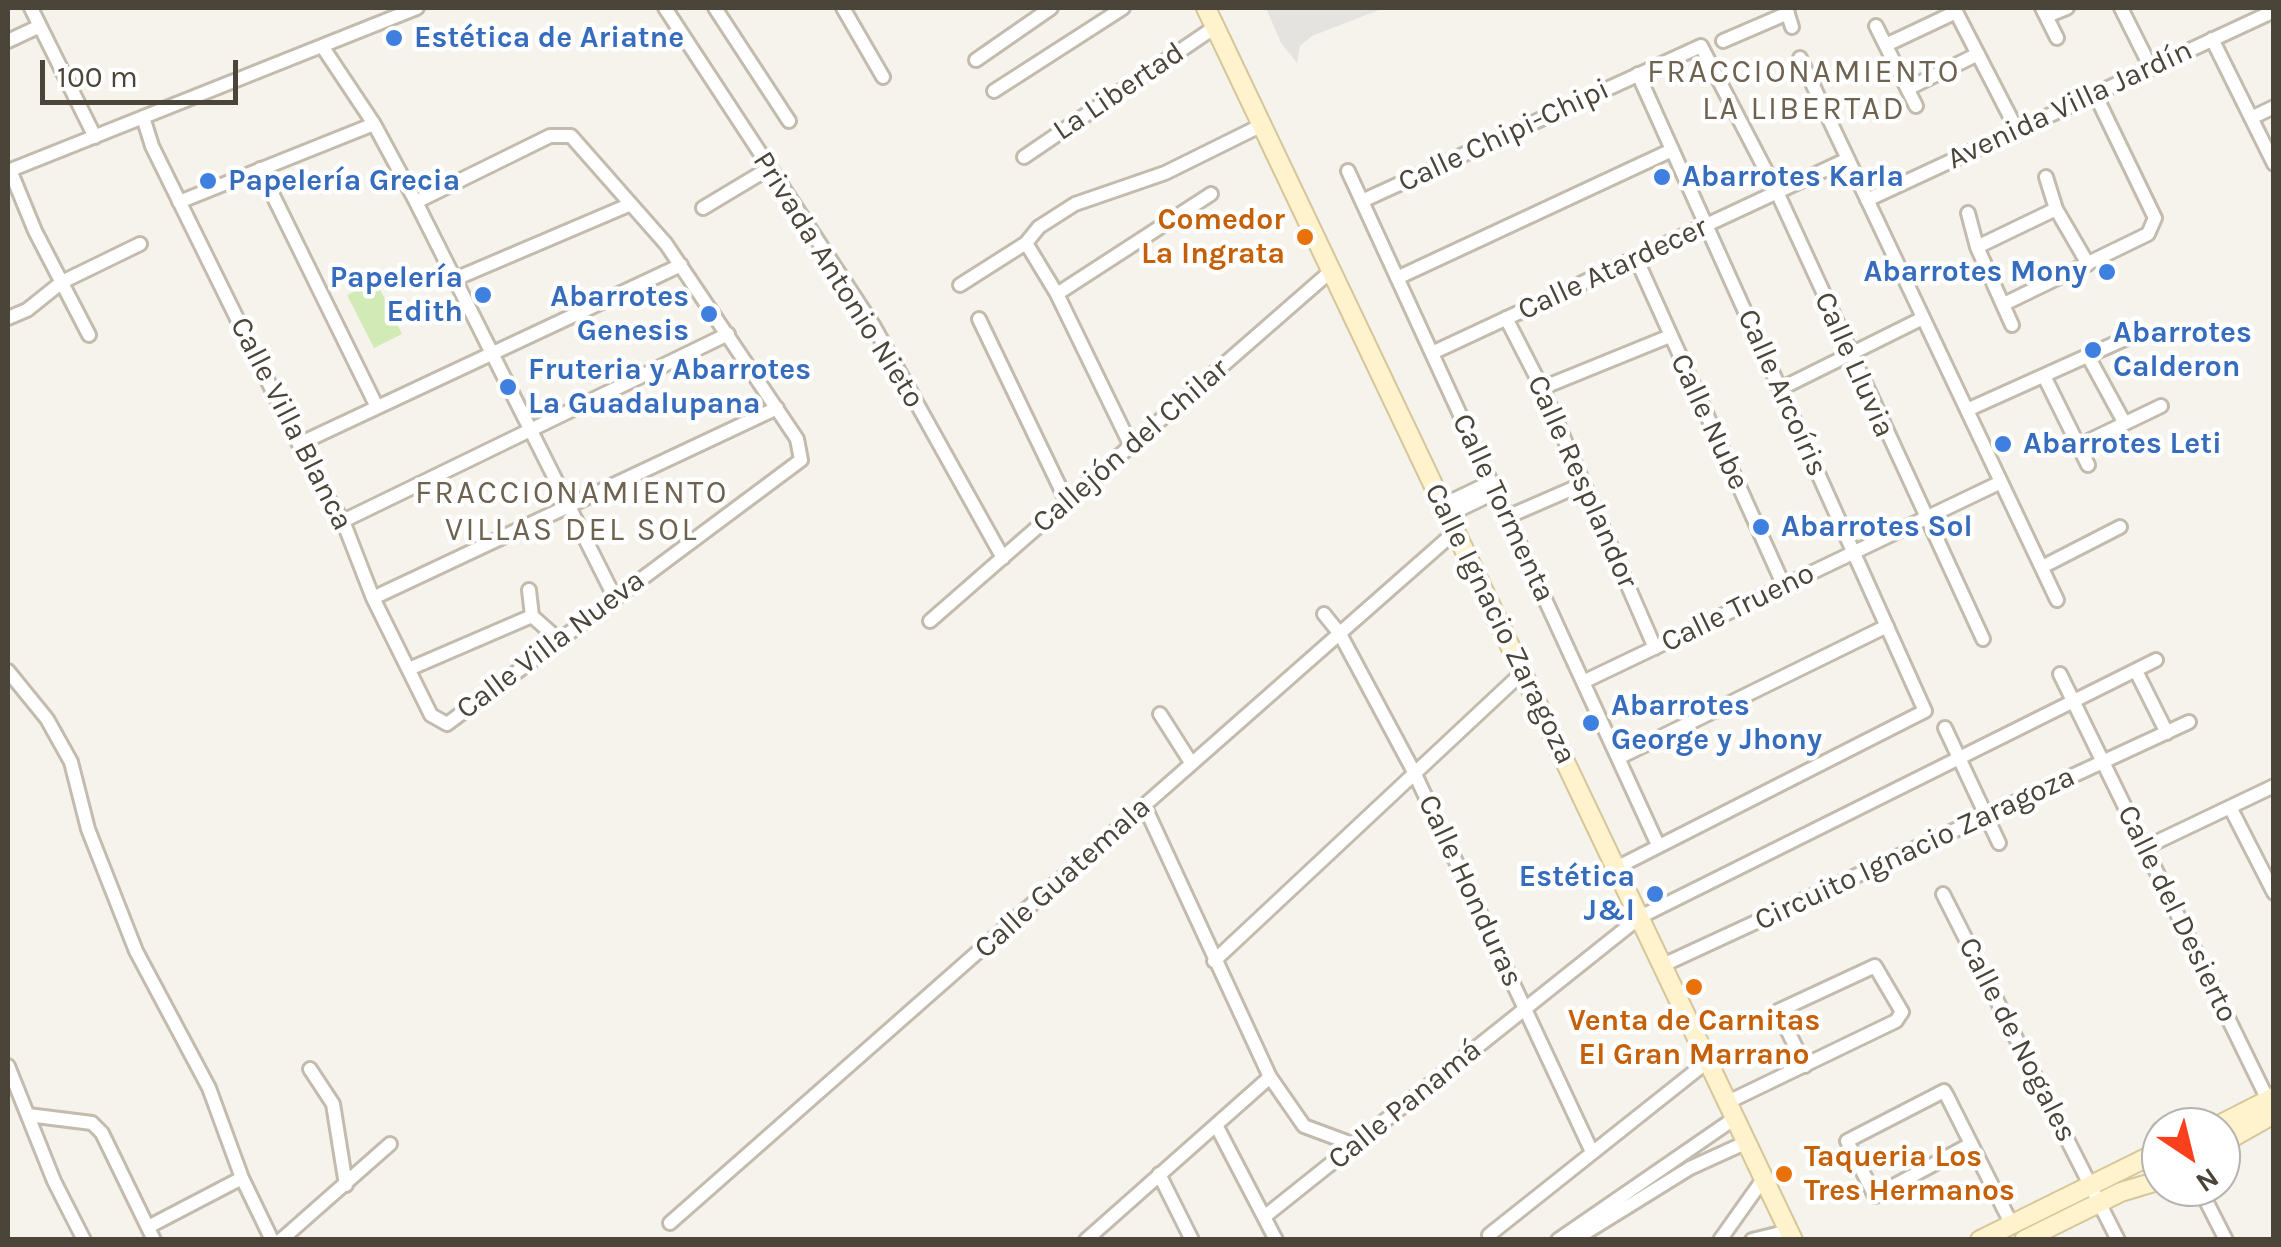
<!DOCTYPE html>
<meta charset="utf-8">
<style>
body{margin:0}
#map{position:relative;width:2281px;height:1247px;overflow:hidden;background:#f6f3ec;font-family:Karla,sans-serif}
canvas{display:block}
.frame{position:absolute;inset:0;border:10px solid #4b4439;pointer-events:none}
.north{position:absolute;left:2141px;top:1107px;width:100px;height:100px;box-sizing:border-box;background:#fff;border:2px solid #b7b4b0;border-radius:50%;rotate:145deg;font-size:28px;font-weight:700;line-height:40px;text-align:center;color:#4b4439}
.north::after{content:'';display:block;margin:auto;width:35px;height:45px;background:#fc3f1d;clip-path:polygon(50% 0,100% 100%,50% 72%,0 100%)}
.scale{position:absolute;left:40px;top:60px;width:198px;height:45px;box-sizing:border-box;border:5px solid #4b4439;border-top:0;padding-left:12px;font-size:30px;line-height:35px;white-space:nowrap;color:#4b4439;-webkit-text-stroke:8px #fff;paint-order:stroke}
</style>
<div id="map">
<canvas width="2281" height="1247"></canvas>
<div class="frame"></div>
<div class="north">N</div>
<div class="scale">100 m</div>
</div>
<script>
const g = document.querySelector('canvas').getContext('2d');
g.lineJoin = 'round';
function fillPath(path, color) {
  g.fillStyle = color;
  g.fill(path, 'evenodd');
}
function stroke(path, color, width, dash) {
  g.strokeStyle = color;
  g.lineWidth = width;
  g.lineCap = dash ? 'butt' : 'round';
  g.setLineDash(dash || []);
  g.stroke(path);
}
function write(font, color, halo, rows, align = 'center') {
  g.font = font + ' Karla,sans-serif';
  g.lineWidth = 9;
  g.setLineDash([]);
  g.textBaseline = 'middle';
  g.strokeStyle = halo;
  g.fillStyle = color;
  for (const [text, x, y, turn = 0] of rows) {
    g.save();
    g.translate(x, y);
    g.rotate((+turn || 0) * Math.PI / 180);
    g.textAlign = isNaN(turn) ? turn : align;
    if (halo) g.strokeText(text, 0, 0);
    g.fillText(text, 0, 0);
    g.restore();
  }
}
fillPath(new Path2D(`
 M 376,281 L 402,334 L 374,348 L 347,295 Z`), '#d2eab5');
fillPath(new Path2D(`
 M 1266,8 L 1384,8 L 1312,36 L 1300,46 L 1297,63 L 1281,43 Z`), '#e5e3e0');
const street = new Path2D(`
 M 31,8 L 95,137
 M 665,8 L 873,325 L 1003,558
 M 715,8 L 789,121
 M 843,8 L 883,77
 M 1786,8 L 1792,27
 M 1954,8 L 2017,130
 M 2042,8 L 2057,38
 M 2121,8 L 2151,68
 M 2047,16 L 2067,8
 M 1876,26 L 1916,106
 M 2212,39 L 2274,164
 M 8,41 L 40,26
 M 1723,41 L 1788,13
 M 1886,45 L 1956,12
 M 322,46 L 374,124 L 416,202 L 614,596
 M 1800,58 L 2057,600
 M 976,60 L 1051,8
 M 1909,88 L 1978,54
 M 994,91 L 1123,8
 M 143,117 L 152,146 L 319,485 L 343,521 L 373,598 L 431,715 L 447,724 L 801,460 L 797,439 L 666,244 L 571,136 L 550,136 L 416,202
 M 2251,118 L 2274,107
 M 1024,157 L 1215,27
 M 260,169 L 377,407
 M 10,170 L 35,231 L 89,335
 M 8,171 L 417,8
 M 1348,171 L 1658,845
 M 2046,177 L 2056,209 L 2088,264
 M 1867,200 L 2274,11
 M 1362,201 L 1701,46 L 1777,192 L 1983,639
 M 179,202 L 374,124
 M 703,208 L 768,169
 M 1968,213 L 1977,247 L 2012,325
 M 1026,243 L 1057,294 L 1131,446
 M 1977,247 L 2056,209
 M 1636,258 L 1784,586
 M 1397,278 L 1672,150
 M 455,279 L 631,204
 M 960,285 L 1026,243 L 1039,227 L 1075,204 L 1165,173 L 1262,125
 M 1057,294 L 1211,194
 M 2004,304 L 2148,234 L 2155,218 L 2095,94
 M 8,318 L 27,310 L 62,282 L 140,244
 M 1506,318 L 1542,388 L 1655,648
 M 979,319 L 1067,502
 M 1432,353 L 1848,159
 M 2088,356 L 2124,422
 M 2044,376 L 2088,465
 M 1542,388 L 1670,336
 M 1780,389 L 1923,318
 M 1967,410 L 2136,334
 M 299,444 L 681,265
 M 2080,445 L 2161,406
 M 1443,505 L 1491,482
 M 1448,515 L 1496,492
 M 1507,517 L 1583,484
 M 343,521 L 728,334
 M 2042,567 L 2120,527
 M 529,590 L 532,616
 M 373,598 L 777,408
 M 1324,614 L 1340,634 L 1414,772 L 1592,1152
 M 532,616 L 559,640
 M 930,621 L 1331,271
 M 409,669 L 532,616
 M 8,671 L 47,719 L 71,762 L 88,829 L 136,951 L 209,1088 L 242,1178 L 272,1240
 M 2136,671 L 2167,733
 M 2060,674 L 2268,1100
 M 1583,682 L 2001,482
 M 1160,714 L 1190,761
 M 1945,728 L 1999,843
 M 1618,758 L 1887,626
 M 1145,807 L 1270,1077 L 1304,1126 L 1355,1145
 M 2230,807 L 2274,893
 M 2144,848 L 2274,786
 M 1616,868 L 1925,711 L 1638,74
 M 1943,894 L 2118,1240
 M 1214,961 L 1523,672
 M 1663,965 L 2189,722
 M 8,1066 L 54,1181 L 84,1240
 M 310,1069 L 333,1104 L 346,1185
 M 1728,1102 L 1896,1021 L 1902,1012 L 1875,966 L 1778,1011 L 1805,1066
 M 28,1115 L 92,1123 L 102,1133 L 154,1240
 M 1216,1125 L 1276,1240
 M 1971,1144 L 1875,1196 L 1847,1141 L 1944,1091 L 1947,1096 L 2012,1225
 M 1159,1174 L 1192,1240
 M 2199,1187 L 2226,1240
 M 1264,1217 L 1640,917 L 2156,660
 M 670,1223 L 1456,531
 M 148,1227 L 242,1178
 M 1489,1235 L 1708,1061
 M 281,1240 L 390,1144
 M 1086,1240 L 1270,1077
 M 1558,1240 L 1735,1118
 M 1574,1240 L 1690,1168 L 1747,1142
 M 1720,1240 L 1764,1178
 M 1752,1240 L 1789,1231`);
const secondary = new Path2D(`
 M 1206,8 L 1793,1240
 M 2166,1127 L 2184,1123 L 2193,1127
 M 2215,1127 L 2274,1097
 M 2161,1131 L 2152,1155 L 2161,1172
 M 2221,1144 L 2274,1114
 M 1980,1240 L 2152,1155
 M 2024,1240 L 2121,1192 L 2161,1180`);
stroke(street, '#c2bbae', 18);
stroke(secondary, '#d6c79b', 22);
stroke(street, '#fff', 12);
stroke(secondary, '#fff3cd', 18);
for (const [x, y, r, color] of [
 [394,38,10,"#3f7fe0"],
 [1662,177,10,"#3f7fe0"],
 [208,181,10,"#3f7fe0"],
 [1305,237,10,"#e8710a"],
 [2107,272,10,"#3f7fe0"],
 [483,295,10,"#3f7fe0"],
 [709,314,10,"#3f7fe0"],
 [2093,350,10,"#3f7fe0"],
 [508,387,10,"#3f7fe0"],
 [2003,444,10,"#3f7fe0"],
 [1761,527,10,"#3f7fe0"],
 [1591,723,10,"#3f7fe0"],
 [1655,894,10,"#3f7fe0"],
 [1694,987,10,"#e8710a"],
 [1784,1174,10,"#e8710a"]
]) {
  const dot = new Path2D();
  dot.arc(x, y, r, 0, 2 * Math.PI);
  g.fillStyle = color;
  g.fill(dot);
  stroke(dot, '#fff', 4);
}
write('bold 30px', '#366cbe', '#fff', [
 ["Estética de Ariatne",414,38],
 ["Abarrotes Karla",1682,177],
 ["Papelería Grecia",228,181],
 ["Abarrotes Mony",2087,272,"right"],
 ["Papelería",463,278,"right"],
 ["Edith",463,312,"right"],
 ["Abarrotes",689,297,"right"],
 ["Genesis",689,331,"right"],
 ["Abarrotes",2113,333],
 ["Calderon",2113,367],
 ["Fruteria y Abarrotes",528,370],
 ["La Guadalupana",528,404],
 ["Abarrotes Leti",2023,444],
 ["Abarrotes Sol",1781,527],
 ["Abarrotes",1611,706],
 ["George y Jhony",1611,740],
 ["Estética",1635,877,"right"],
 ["J&l",1635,911,"right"]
], 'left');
write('30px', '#4b4439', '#fff', [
 ["La Libertad",1119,92,-34],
 ["Avenida Villa Jardín",2070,105,-25],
 ["Calle Chipi-Chipi",1504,136,-25],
 ["Calle Atardecer",1613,269,-25],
 ["Privada Antonio Nieto",838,280,58],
 ["Calle Lluvia",1854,365,66],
 ["Calle Arcoíris",1782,393,66],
 ["Calle Nube",1709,422,65],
 ["Calle Villa Blanca",291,424,63],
 ["Callejón del Chilar",1131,446,-41],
 ["Calle Resplandor",1582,482,66],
 ["Calle Tormenta",1503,508,65],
 ["Calle Trueno",1738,608,-26],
 ["Calle Ignacio Zaragoza",1500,624,64],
 ["Calle Villa Nueva",551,645,-37],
 ["Circuito Ignacio Zaragoza",1915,849,-25],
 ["Calle Guatemala",1063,878,-42],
 ["Calle Honduras",1470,891,65],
 ["Calle del Desierto",2177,914,64],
 ["Calle de Nogales",2017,1040,63],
 ["Calle Panamá",1405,1105,-39]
]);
write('bold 30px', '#c56008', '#fff', [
 ["Comedor",1285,220],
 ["La Ingrata",1285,254],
 ["Venta de Carnitas",1694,1021,"center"],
 ["El Gran Marrano",1694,1055,"center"],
 ["Taqueria Los",1804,1157,"left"],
 ["Tres Hermanos",1804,1191,"left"]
], 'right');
g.letterSpacing = '2.5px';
write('32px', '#6e6250', '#fff', [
 ["FRACCIONAMIENTO",1804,73],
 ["LA LIBERTAD",1804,110],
 ["FRACCIONAMIENTO",572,494],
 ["VILLAS DEL SOL",572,531]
]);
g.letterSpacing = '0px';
</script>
